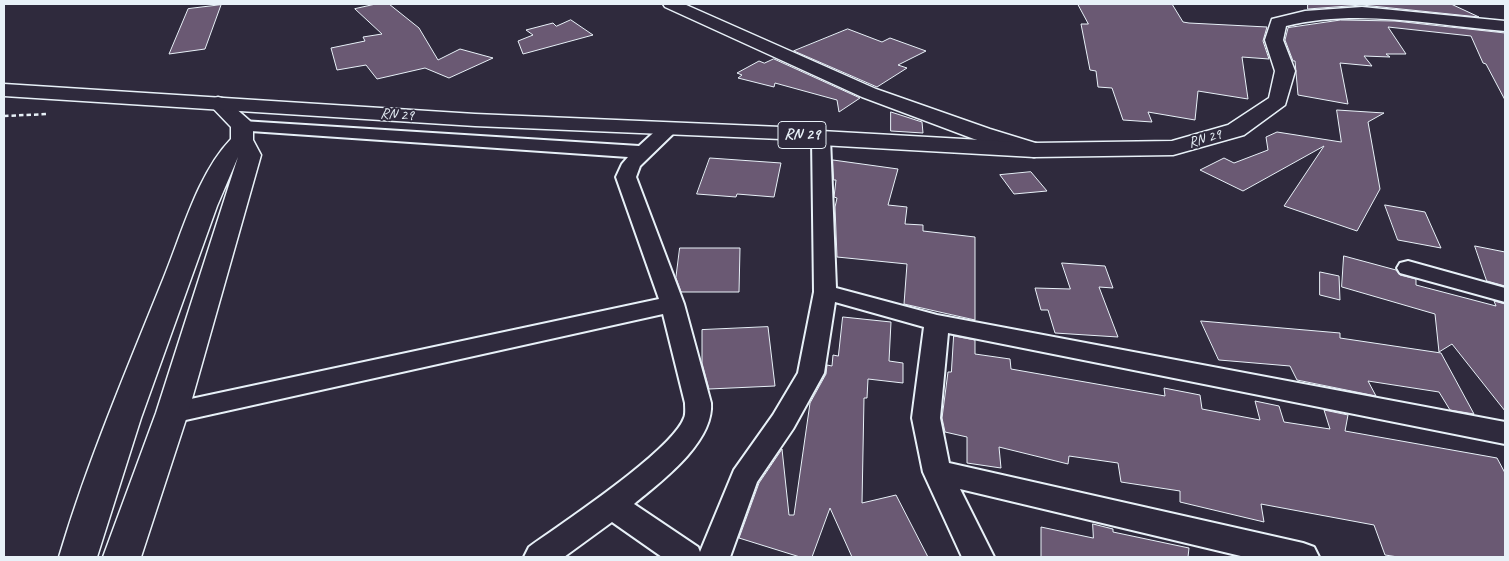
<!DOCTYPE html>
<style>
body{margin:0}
#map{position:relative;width:1509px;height:561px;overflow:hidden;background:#2f2a3d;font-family:Caveat,sans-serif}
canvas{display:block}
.frame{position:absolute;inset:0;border:5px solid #e8f1f8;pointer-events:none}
</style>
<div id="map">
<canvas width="1509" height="561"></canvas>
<div class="frame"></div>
</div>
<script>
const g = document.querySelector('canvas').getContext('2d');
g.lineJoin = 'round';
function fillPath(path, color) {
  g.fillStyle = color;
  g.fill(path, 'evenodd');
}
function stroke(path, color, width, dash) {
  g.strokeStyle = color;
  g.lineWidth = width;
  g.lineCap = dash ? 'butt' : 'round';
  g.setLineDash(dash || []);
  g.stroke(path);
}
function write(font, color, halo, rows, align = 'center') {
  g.font = font + ' Caveat,sans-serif';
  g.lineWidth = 4;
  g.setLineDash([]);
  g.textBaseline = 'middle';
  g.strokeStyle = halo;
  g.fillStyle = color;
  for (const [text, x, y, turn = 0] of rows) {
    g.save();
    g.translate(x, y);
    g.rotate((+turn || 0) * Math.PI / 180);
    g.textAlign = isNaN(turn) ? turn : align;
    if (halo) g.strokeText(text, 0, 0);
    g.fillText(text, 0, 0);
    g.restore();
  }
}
const building = new Path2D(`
 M 376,4 L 389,4 L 419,28 L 438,60 L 460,49 L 493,58 L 449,78 L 425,68 L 377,79 L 366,65 L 337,70 L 331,48 L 365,41 L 363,37 L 382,34 L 355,9 Z
 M 1078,4 L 1172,4 L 1183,22 L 1189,23 L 1267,27 L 1263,41 L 1269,59 L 1242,57 L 1248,99 L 1198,91 L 1195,120 L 1148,112 L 1152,122 L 1123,120 L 1112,88 L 1098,87 L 1096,71 L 1090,70 L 1081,24 L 1088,24 Z
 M 1308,4 L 1451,4 L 1479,17 L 1362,5 L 1308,9 Z
 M 221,5 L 205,49 L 169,54 L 188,9 Z
 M 571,20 L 593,35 L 523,54 L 518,41 L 533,35 L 526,30 L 553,23 L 556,26 Z
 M 1341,20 L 1395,21 L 1505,33 L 1505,100 L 1486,64 L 1483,63 L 1471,36 L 1388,27 L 1406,54 L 1386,54 L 1390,57 L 1364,56 L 1372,66 L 1340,63 L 1348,104 L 1298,95 L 1295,61 L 1293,61 L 1285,40 L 1288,28 Z
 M 848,29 L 882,42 L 890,38 L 926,51 L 898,65 L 907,68 L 877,87 L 794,51 Z
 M 774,59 L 860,98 L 839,112 L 837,100 L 775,83 L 774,87 L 738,78 L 742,75 L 737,73 L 759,61 L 764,63 Z
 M 1337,110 L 1384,113 L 1368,122 L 1380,189 L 1357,231 L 1284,206 L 1324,146 L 1243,191 L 1200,170 L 1224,158 L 1234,163 L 1268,150 L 1266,137 L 1277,132 L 1341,142 Z
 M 891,112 L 922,122 L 923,133 L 891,131 Z
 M 710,158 L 781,163 L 774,197 L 737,194 L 736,197 L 697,194 Z
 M 833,160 L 898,169 L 888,205 L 907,207 L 905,224 L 923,225 L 923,231 L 975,237 L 975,320 L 904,304 L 907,264 L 837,257 L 835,207 L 837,198 L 834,197 L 836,180 L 834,180 Z
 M 1031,172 L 1047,191 L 1014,194 L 1000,175 Z
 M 1385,205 L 1425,212 L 1441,248 L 1398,240 Z
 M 1475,246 L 1505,252 L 1505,286 L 1487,281 Z
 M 680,248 L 740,248 L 739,292 L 681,292 L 676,278 Z
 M 1344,256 L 1396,270 L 1400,275 L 1416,279 L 1416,285 L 1496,306 L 1494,301 L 1505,304 L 1505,411 L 1452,344 L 1439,352 L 1435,314 L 1342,287 Z
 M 1062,263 L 1105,266 L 1113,288 L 1099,287 L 1118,337 L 1055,333 L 1048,310 L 1041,310 L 1035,288 L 1070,289 Z
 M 1320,272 L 1339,276 L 1340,300 L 1320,295 Z
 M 843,317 L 891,322 L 889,361 L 903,363 L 903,383 L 868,379 L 867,398 L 864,398 L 862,503 L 896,495 L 928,557 L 852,557 L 830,508 L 812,557 L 800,557 L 739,538 L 759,483 L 782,449 L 789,515 L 794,515 L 810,403 L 826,374 L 827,365 L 832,366 L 833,355 L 838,356 Z
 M 1201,321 L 1340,333 L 1340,338 L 1441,353 L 1474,414 L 1450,410 L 1439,392 L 1368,381 L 1376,396 L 1297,380 L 1290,366 L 1219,360 Z
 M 768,327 L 775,386 L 709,389 L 702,363 L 702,330 Z
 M 954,336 L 975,340 L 975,354 L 1010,359 L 1011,369 L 1165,396 L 1164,388 L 1200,395 L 1202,409 L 1260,420 L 1255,401 L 1279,406 L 1284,422 L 1330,429 L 1324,410 L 1348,415 L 1345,431 L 1497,458 L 1505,473 L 1505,557 L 1398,557 L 1385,555 L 1374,525 L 1261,504 L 1264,522 L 1180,502 L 1180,491 L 1121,482 L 1118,463 L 1069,456 L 1068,464 L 999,447 L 1001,468 L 967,463 L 967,437 L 945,432 L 942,418 L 948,372 L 951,372 Z
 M 1093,524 L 1113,529 L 1113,532 L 1189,548 L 1188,557 L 1041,557 L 1041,527 L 1093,538 Z`);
fillPath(building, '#6a5973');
stroke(building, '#e8f1f8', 1);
const street = new Path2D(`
 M 242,121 L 639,146 L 663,124 L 675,124 L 678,128 L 675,132 L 640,166 L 636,177 L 684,304 L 711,403 C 714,442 662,481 634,504 L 698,547 L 700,552 L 734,470 L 773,415 L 798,373 L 814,292 L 812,138 L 815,134 L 827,134 L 830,138 L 836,288 L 937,315 L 1505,422 L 1505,444 L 948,333 L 940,418 L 949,463 L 1303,543 L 1314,547 L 1319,557 L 1245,557 L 960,489 L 994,557 L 962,557 L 923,472 L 912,418 L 924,327 L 835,302 L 824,373 L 793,429 L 757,482 L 730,557 L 662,557 L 612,522 L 564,557 L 524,557 L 529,547 C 561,524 672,451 684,418 C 686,414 685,408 685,403 L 663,314 L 172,423 L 162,420 L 159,413 L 162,406 L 172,403 L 659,299 L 616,177 L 622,164 L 628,157 L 236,130 L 233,126 L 236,122 Z
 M 1408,261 L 1505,288 L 1505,302 L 1400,273 L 1397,268 L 1400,263 Z`);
const secondary = new Path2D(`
 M 663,4 L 684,4 L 876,89 L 990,129 L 1042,145 L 1045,150 L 1042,155 L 1034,157 L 1026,155 L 974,139 L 862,97 L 665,7 Z
 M 218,97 L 225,99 L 250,121 L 253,126 L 253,140 L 261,155 L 188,413 L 141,557 L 103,557 L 156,413 L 238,157 L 217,206 L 141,418 L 97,557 L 59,557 C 87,462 127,369 164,277 C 182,233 198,173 231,139 L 231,127 L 208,103 L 211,99 Z`);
const primary = new Path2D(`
 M 1362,7 L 1505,21 L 1505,31 C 1432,25 1359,8 1286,26 L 1283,40 L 1295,71 L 1285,105 L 1244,135 L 1173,155 L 1034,157 L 821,145 L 781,139 L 475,126 L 4,96 L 4,84 L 475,114 L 781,127 L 821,131 L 1034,143 L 1172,141 L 1228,125 L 1269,98 L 1275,71 L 1265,40 L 1272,19 L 1305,11 Z`);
stroke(street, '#e8f1f8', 4);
stroke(secondary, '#e8f1f8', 3);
stroke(primary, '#e8f1f8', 3);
stroke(new Path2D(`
 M 4,116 L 48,114`), '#e8f1f8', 2.5, [4.5, 3]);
fillPath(street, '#2f2a3d');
fillPath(secondary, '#2f2a3d');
fillPath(primary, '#2f2a3d');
write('15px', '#e8f1f8', '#2f2a3d', [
 ["RN 29",397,115,4],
 ["RN 29",1205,139,-16]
]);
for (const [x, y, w] of [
 [802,135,48]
]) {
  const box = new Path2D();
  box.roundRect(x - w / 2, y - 13.5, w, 27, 4);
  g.fillStyle = '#2f2a3d';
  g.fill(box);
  stroke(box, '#e8f1f8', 1);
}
write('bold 16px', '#e8f1f8', null, [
 ["RN 29",802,135]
]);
</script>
